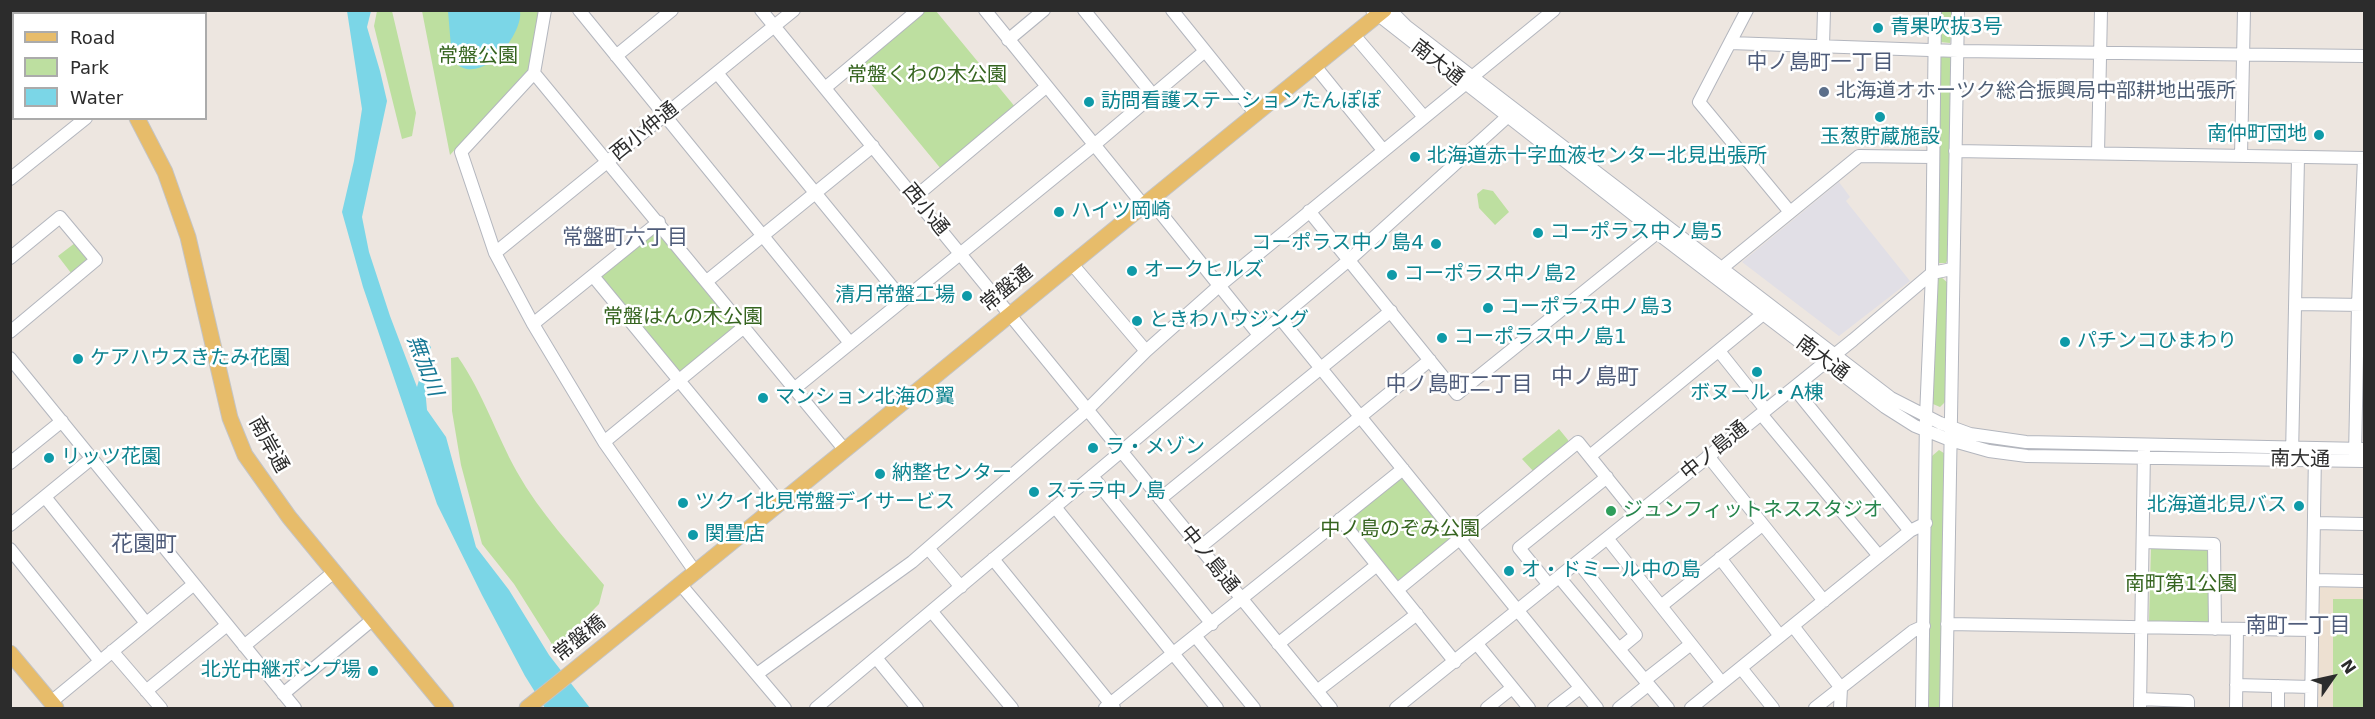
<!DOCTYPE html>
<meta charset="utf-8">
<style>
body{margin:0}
#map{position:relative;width:2375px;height:719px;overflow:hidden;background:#ede6e0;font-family:"DejaVu Sans",sans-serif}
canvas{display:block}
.frame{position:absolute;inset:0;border:12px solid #2c2c2c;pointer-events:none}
.legend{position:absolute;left:12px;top:12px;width:195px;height:108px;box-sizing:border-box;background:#fff;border:2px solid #ababab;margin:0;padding:8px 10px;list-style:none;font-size:18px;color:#2c2c2c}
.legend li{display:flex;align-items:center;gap:12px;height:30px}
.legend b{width:30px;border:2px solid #ababab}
.north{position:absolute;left:2303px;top:647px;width:60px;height:60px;-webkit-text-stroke:4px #fff;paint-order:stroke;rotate:56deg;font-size:16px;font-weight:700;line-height:24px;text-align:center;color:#2c2c2c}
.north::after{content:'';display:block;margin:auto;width:21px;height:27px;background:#2c2c2c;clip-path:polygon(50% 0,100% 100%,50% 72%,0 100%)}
</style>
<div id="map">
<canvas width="2375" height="719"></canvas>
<div class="frame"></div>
<ul class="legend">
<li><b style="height:8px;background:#e7bc6a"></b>Road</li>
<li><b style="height:16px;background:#bddfa0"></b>Park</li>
<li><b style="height:16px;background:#7bd6e7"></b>Water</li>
</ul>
<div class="north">N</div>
</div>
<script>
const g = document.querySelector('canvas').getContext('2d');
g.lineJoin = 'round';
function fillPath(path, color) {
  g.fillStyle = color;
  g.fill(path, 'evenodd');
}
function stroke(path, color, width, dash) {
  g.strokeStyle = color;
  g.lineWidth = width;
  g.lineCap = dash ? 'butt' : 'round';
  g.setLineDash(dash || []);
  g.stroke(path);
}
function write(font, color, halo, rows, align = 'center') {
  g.font = font + ' "DejaVu Sans","Noto Sans JP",sans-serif';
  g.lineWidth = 5;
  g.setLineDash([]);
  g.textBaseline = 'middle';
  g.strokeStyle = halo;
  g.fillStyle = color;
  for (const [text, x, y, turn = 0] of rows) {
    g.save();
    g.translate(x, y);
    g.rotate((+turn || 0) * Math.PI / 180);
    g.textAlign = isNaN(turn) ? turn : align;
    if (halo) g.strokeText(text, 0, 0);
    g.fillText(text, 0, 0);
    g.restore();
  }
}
fillPath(new Path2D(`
 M 1839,182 L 1850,197 L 1846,201 L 1910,281 L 1839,336 L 1742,262 Z`), '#e1dfe6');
fillPath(new Path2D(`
 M 2320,587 L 2364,588 L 2364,708 L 2318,708 Z`), '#ede0d1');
fillPath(new Path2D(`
 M 377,11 L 392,11 L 416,113 L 412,136 L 402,139 L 374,26 Z
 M 422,11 L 541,11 L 528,70 L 450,155 Z
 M 923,11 L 936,11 L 1016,108 L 941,169 L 856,66 Z
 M 1940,11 L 1954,11 L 1950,43 L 1940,42 Z
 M 1940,54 L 1953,56 L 1948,258 L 1946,263 L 1937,263 Z
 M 1483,189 L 1493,191 L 1509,212 L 1495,225 L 1479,208 L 1477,194 Z
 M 658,227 L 739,326 L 678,374 L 600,275 Z
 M 75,243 L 88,260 L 71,273 L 58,256 Z
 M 1941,277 L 1948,283 L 1946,401 L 1940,407 L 1933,404 L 1932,397 L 1936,279 Z
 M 458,357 C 483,393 496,434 517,472 C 540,513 574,549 604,585 L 599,604 L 555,649 L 514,584 L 482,544 L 461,465 L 452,411 L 451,358 Z
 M 1559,429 L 1568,440 L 1568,445 L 1534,472 L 1522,459 Z
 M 1939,450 L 1947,455 L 1943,708 L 1925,708 L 1932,456 Z
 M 1399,478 L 1405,480 L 1449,536 L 1450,543 L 1402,581 L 1395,580 L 1350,523 L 1350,516 Z
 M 2151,546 L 2211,548 L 2212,623 L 2149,622 Z
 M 2333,599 L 2364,599 L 2364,708 L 2333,708 Z`), '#bddfa0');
fillPath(new Path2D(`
 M 347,11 L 371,11 L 367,27 L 380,71 L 387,101 L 362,217 L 369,252 L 390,316 L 417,387 L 429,345 L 431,347 L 424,377 L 427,410 L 446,437 L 476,547 L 509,590 L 549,655 L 590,708 L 545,708 L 525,676 L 482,595 L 437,504 L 363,287 L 342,212 L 354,161 L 362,109 Z
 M 448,11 L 520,11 C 524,34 478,93 452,59 Z`), '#7bd6e7');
const minor = new Path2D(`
 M 545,10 L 534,73 L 844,449
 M 579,10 L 850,343
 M 761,10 L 1331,708
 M 985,10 L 1144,206
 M 1084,10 L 1153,95
 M 1172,10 L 1255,113
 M 1372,10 L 1657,233 L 1885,407 L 1915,426 L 1950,440 L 1989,451 L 2027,456 L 2364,461
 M 1390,10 L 1406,26 L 1891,398 L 1940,423 L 1970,434 L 2026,442 L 2364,449
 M 1747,10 L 1699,102 L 1790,212
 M 1354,35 L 1424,117
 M 1008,40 L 1044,10
 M 1730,43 L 1958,51 L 2364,56
 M 1823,46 L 1824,10
 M 616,56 L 672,10
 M 1315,66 L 1383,150
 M 534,73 L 461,152 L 495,253 L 533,324 L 604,442 L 696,573
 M 717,73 L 903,300
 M 1472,77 L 1554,10
 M 825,88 L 918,10
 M 1955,151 L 2364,158
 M 2098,153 L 2101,10
 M 2241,156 L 2244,10
 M 10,179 L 86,118
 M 915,197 L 1046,87
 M 1151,201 L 1259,335
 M 1309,211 L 1457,394 L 1663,228
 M 495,253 L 794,10
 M 10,258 L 60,217 L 96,260 L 10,332
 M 1072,264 L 1146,351
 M 1717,272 L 1859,156 L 1932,157
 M 593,276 L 780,503
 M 707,281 L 873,146
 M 2296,304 L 2364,305
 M 1280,318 L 1597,708
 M 533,324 L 659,222
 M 1719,351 L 1766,410
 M 10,358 L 295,708
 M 1794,388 L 1910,531
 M 794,389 L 1094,145 L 1205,51
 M 1761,414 L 1879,556
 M 604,442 L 744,327
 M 1590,456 L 1763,314
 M 1708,456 L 1824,601
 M 2292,456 L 2298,158
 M 2355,457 L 2358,305 L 2364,158
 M 10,463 L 62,421
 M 1092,476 L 1212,624
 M 45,497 L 146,623
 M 1160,499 L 1391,311
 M 1055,507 L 1217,708
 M 1340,519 L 1455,662
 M 2314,523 L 2364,524
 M 10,525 L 92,458
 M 1607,538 L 1722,683
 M 2143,542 L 2214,544 L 2215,629
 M 928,548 L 961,587
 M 1199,548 L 1430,360
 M 10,549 L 100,661
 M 1720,558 L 1780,636
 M 993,559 L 1114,708
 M 1578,562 L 1636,635 L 1619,649
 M 1559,577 L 1668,708
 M 2313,580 L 2364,581
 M 681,585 L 785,708
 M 1549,585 L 1519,548 L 1607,477
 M 1397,590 L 1578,442 L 1636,514
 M 1661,606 L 1762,525
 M 932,612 L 1012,708
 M 1947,624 L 2312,630
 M 1793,626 L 1841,688 L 1840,708
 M 1196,637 L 1254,708
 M 1278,644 L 1377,565
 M 1477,644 L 1529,708
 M 244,646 L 334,572
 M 112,651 L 161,708
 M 877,659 L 917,708
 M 1741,668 L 1773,708
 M 757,674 L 912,562 L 1087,410 L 1146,351 L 1219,286 L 1465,84
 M 1645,680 L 1691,644
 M 2236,685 L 2311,687
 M 146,691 L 227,625
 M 1317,691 L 1417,614
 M 283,694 L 372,620
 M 2140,699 L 2188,701 L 2188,708
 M 51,702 L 194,584
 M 816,708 L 1349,260 L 1507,117
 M 1105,708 L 1403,469
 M 1396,708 L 1853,340 L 1932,273 L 1952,269
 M 1487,708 L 1512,688
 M 1554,708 L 1580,688
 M 1619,708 L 1648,685
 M 1691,708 L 1910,531 L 1926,523
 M 1815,708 L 1913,631 L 1924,626
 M 1922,708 L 1926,417 L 1932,273 L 1935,10
 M 1946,708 L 1958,10
 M 2140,708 L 2144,449
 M 2236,708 L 2237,629
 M 2278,708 L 2278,686
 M 2311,708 L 2315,452`);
const major = new Path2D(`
 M 57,10 L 60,14
 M 137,118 L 165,172 L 188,237 L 230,418 L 245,455 L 289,517 L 446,708
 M 10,653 L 56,708
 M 527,708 C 814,478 1097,241 1384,10`);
stroke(minor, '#b3b6be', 14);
stroke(major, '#c4c4c4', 17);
stroke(minor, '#fff', 12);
stroke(major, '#e7bc6a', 15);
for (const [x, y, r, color] of [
 [1878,28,6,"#0f9aa8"],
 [1824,92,6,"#5c6f8a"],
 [1089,102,6,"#0f9aa8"],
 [1880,117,6,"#0f9aa8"],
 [2319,135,6,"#0f9aa8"],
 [1415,157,6,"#0f9aa8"],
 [1059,212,6,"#0f9aa8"],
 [1538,233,6,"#0f9aa8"],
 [1436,244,6,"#0f9aa8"],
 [1132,271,6,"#0f9aa8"],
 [1392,275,6,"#0f9aa8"],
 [967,296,6,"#0f9aa8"],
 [1488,308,6,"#0f9aa8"],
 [1137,321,6,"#0f9aa8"],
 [1442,338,6,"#0f9aa8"],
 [2065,342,6,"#0f9aa8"],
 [78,359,6,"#0f9aa8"],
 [1757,372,6,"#0f9aa8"],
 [763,398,6,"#0f9aa8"],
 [1093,448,6,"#0f9aa8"],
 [49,458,6,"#0f9aa8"],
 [880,474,6,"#0f9aa8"],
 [1034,492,6,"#0f9aa8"],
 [683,503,6,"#0f9aa8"],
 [2299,506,6,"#0f9aa8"],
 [1611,511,6,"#2e9e5b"],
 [693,535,6,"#0f9aa8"],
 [1509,571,6,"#0f9aa8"],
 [373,671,6,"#0f9aa8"]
]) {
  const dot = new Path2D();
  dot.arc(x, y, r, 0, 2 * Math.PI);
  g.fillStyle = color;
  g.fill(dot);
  stroke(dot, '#fff', 2);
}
write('20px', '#0d838f', '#fff', [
 ["青果吹抜3号",1890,28],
 ["訪問看護ステーションたんぽぽ",1101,102],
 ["南仲町団地",2307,135,"right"],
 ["玉葱貯蔵施設",1880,138,"center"],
 ["北海道赤十字血液センター北見出張所",1427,157],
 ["ハイツ岡崎",1071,212],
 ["コーポラス中ノ島5",1550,233],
 ["コーポラス中ノ島4",1424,244,"right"],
 ["オークヒルズ",1144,271],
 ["コーポラス中ノ島2",1404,275],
 ["清月常盤工場",955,296,"right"],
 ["コーポラス中ノ島3",1500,308],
 ["ときわハウジング",1149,321],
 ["コーポラス中ノ島1",1454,338],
 ["パチンコひまわり",2077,342],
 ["ケアハウスきたみ花園",90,359],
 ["ボヌール・A棟",1757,394,"center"],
 ["マンション北海の翼",775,398],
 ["ラ・メゾン",1105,448],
 ["リッツ花園",61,458],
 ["納整センター",892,474],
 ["ステラ中ノ島",1046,492],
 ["ツクイ北見常盤デイサービス",695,503],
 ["北海道北見バス",2287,506,"right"],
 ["関畳店",705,535],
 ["オ・ドミール中の島",1521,571],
 ["北光中継ポンプ場",361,671,"right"]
], 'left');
write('20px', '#366520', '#fff', [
 ["常盤公園",478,57],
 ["常盤くわの木公園",927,76],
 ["常盤はんの木公園",683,318],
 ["中ノ島のぞみ公園",1400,530],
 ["南町第1公園",2181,585]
]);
write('20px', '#2c2c2c', '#fff', [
 ["南大通",1437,63,38],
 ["西小仲通",645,132,-39],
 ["西小通",925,210,51],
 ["常盤通",1007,289,-39],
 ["南大通",1822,359,37],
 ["南岸通",268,445,61],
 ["中ノ島通",1715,451,-39],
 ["南大通",2300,460,1],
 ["中ノ島通",1209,560,51],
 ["常盤橋",580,639,-39]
]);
write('20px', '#4e5e75', '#fff', [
 ["北海道オホーツク総合振興局中部耕地出張所",1836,92]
], 'left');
write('20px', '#27864d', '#fff', [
 ["ジュンフィットネススタジオ",1623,511]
], 'left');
write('21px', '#4f5c7a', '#fff', [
 ["中ノ島町一丁目",1820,64],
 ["常盤町六丁目",625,239],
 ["中ノ島町二丁目",1459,386],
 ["南町一丁目",2298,627]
]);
write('italic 21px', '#177895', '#fff', [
 ["無加川",424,366,69]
]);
write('22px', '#4f5c7a', '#fff', [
 ["中ノ島町",1595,378],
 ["花園町",144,545]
]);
</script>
